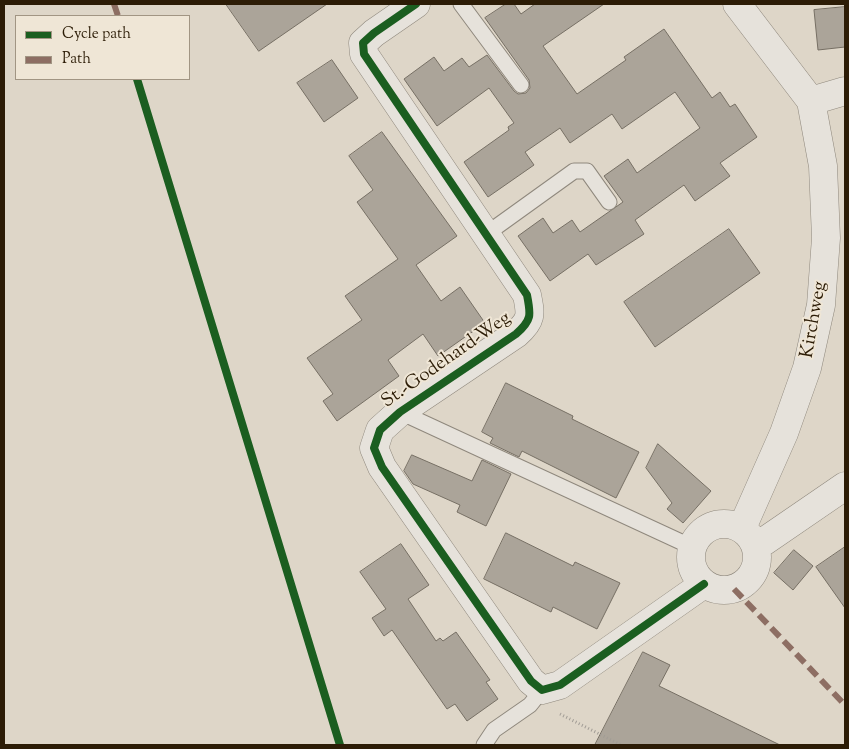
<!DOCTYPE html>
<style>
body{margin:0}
#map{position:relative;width:849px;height:749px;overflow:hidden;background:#ded6c8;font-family:"Sorts Mill Goudy",serif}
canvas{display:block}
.frame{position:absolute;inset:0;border:5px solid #2c1c06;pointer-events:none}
.legend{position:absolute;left:15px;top:15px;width:175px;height:65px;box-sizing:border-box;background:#efe6d6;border:1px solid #a19583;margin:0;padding:6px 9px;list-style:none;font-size:15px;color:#2c1c06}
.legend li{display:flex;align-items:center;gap:10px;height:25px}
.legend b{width:25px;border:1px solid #a19583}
</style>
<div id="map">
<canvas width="849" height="749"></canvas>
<div class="frame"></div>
<ul class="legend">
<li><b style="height:6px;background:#1b5e20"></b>Cycle path</li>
<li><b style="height:6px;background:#8d6e63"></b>Path</li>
</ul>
</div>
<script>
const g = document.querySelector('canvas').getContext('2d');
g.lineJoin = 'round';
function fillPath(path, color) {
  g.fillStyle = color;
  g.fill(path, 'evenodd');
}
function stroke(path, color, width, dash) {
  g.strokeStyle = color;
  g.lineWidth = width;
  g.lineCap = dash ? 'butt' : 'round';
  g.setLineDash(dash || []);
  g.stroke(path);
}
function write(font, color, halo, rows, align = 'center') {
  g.font = font + ' "Sorts Mill Goudy",serif';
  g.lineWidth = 4;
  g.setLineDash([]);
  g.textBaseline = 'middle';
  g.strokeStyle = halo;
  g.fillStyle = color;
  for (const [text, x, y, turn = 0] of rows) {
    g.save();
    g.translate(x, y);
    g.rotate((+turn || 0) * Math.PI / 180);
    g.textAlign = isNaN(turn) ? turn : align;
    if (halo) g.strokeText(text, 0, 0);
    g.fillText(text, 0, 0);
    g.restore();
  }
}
const building = new Path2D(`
 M 226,4 L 327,4 L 259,51 Z
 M 506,4 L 514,4 L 521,14 L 535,4 L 604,4 L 543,46 L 577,94 L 626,60 L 624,57 L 664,29 L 712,98 L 720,92 L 730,107 L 735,104 L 757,137 L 720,163 L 730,176 L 695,201 L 684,185 L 635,220 L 644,234 L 596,265 L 588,254 L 550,281 L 518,236 L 543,218 L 553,233 L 572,220 L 580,232 L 623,202 L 604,176 L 628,159 L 637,173 L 700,128 L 675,92 L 622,129 L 612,114 L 570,143 L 560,128 L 525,152 L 534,165 L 488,197 L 464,162 L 509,130 L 508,127 L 514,123 L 489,88 L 437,126 L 404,79 L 434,57 L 444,71 L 462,58 L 469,67 L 487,55 L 514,91 L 518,94 L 526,93 L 530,88 L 529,80 L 485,18 Z
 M 845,7 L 845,47 L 818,50 L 814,10 Z
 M 332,60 L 358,98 L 324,122 L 297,83 Z
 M 382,132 L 457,236 L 416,265 L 441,301 L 460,287 L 485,323 L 438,356 L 423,334 L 388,360 L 399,376 L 337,421 L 323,401 L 333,394 L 307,358 L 362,320 L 345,296 L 398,259 L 357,202 L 373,190 L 349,156 Z
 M 729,229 L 760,273 L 655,347 L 624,302 Z
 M 506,383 L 573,416 L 572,419 L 639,452 L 616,498 L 522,451 L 519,457 L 490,443 L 493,438 L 482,432 Z
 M 658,444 L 711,491 L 683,523 L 667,509 L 672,503 L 646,468 Z
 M 412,455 L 472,481 L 482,460 L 511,474 L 486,526 L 457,512 L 460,505 L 413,484 L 404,471 Z
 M 506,533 L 573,566 L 575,562 L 620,583 L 597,629 L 553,607 L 551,612 L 484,579 Z
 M 401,544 L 429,585 L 408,599 L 436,641 L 440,638 L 443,641 L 456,632 L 490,680 L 486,682 L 498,699 L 467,721 L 455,704 L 447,709 L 392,630 L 384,636 L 372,618 L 386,609 L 360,572 Z
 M 845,547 L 845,608 L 816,567 Z
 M 794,550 L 813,566 L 793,590 L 774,573 Z
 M 643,652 L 670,665 L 659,686 L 780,745 L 595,745 Z`);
fillPath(building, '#aba499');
stroke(building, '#766f64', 1);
const lane = new Path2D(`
 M 461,4 L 521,85
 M 485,235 L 574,171 L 587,171 L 609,202
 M 400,412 L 692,547
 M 484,745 L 494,730 L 530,705 L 542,690`);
const street = new Path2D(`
 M 416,4 L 374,33 L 363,43 L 364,54 L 527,295 C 531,315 532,320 516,334 L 400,412 L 380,430 L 374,448 L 382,467 L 531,681 L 542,690 L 560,685 L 704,584
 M 737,4 L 811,101
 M691 557a33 33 0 1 1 66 0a33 33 0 1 1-66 0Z
 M 742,528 L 784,433 L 807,368 L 821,305 L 826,238 L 823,166 L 811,101 L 845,91
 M 756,547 L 845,486`);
stroke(lane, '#8f887d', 17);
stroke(street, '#8f887d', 29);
stroke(new Path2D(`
 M 560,714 L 621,745`), '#a29d96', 3, [1, 2.5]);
stroke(lane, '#e6e2db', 15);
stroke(street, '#e6e2db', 28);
stroke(new Path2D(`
 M 114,4 L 118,16
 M 734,589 L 845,705`), '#8d6e63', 6, [12, 6]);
stroke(new Path2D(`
 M 416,4 L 374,33 L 363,43 L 364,54 L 527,295 C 531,315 532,320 516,334 L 400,412 L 380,430 L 374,448 L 382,467 L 531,681 L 542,690 L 560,685 L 704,584
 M 137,79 L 340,745`), '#1b5e20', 8);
write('19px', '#2c1c06', '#efe6d6', [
 ["Kirchweg",815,320,-80],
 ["St.-Godehard-Weg",447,361,-35]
]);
</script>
